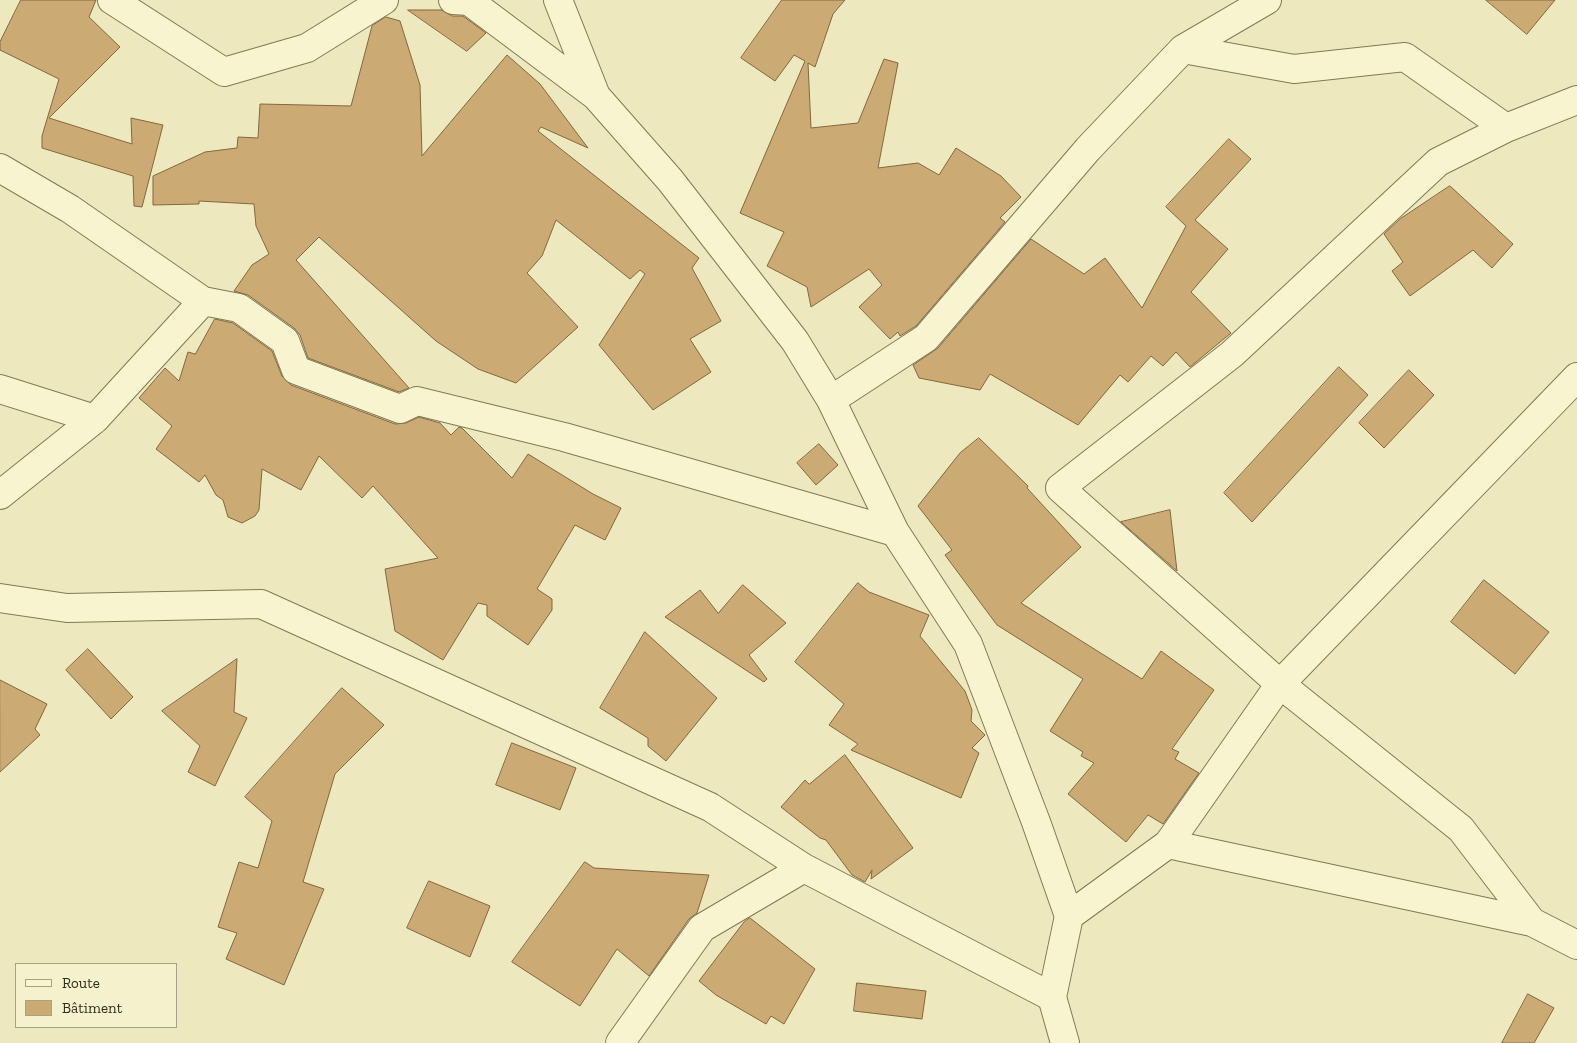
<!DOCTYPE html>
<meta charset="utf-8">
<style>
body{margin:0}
#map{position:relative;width:1577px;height:1043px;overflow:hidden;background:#ede8be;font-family:"Zilla Slab",serif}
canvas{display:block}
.legend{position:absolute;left:15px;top:963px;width:162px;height:65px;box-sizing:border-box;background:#f4f1cd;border:1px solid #a7a286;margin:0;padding:6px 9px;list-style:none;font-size:15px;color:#342c1b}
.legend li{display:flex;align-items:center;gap:10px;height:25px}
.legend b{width:25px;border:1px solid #a7a286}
</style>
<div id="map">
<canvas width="1577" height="1043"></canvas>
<ul class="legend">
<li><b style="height:6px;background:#f8f4d0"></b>Route</li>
<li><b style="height:14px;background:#cbaa74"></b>Bâtiment</li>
</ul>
</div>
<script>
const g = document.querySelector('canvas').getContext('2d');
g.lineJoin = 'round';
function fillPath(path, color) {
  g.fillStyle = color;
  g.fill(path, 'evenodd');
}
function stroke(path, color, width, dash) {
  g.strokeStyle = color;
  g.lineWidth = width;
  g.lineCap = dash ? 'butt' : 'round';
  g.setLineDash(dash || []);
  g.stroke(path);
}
const building = new Path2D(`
 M 21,0 L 96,0 L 89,17 L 120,47 L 49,118 L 132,144 L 131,118 L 163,125 L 142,207 L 134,206 L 133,176 L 42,148 L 42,136 L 59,79 L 0,50 L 0,42 Z
 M 782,0 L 845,0 L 833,14 L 815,67 L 808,63 L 811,128 L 858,123 L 884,59 L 898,63 L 878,168 L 918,163 L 939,175 L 956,148 L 1001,176 L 1021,197 L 1000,218 L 1005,222 L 916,326 L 900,336 L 898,332 L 890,339 L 859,307 L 882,285 L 869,269 L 811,307 L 807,287 L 767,266 L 784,232 L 740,213 L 805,61 L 794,55 L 775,81 L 741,58 Z
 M 1486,0 L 1555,0 L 1527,34 Z
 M 408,10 L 442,10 L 452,16 L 463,16 L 486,33 L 467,51 Z
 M 386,17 L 400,21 L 420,85 L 422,156 L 507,55 L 540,84 L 588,148 L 541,127 L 538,131 L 699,258 L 692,268 L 721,321 L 690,339 L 711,372 L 653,410 L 599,345 L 645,274 L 640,270 L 630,279 L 556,220 L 542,256 L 527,273 L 578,327 L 516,383 L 478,369 L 436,341 L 319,237 L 296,260 L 409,388 L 399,392 L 308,358 L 300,335 L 294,328 L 248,295 L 234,291 L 252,265 L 269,254 L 256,226 L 254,204 L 199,201 L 199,204 L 153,205 L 153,176 L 205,152 L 237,148 L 238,137 L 258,138 L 260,104 L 351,106 L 372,26 Z
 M 1229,139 L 1251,159 L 1195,220 L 1228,249 L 1191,292 L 1231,333 L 1190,367 L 1176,352 L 1163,366 L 1151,356 L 1128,382 L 1120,375 L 1078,425 L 990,374 L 980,390 L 919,378 L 913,365 L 938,348 L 1031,239 L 1084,274 L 1105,258 L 1142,308 L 1186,226 L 1166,207 Z
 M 1450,186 L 1513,244 L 1492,268 L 1473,250 L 1410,296 L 1392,271 L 1403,262 L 1384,234 L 1400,219 Z
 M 215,319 L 233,323 L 272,351 L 282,376 L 291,385 L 395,424 L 406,423 L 419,417 L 440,423 L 451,435 L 459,427 L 462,428 L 512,478 L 528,454 L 593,494 L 621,508 L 605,540 L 575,525 L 537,589 L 552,599 L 552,610 L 528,645 L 487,616 L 487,605 L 478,603 L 443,660 L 395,631 L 385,569 L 438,558 L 373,486 L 362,498 L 319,456 L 301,490 L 262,469 L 259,510 L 255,516 L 242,523 L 228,517 L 223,500 L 216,495 L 205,475 L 199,482 L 156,449 L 172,426 L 139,398 L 165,368 L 179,381 L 188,352 L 195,354 Z
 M 1339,367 L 1368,395 L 1252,522 L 1224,493 Z
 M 1409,370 L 1434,395 L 1384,448 L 1359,423 Z
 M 979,438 L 1028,486 L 1027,488 L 1081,547 L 1021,603 L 1142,679 L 1161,651 L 1214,690 L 1172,749 L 1179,752 L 1175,759 L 1199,773 L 1163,824 L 1148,815 L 1126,842 L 1068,794 L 1094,763 L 1081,756 L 1083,752 L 1050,731 L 1083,679 L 997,625 L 945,555 L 952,550 L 918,506 L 960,453 Z
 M 819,444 L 838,465 L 816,485 L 797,463 Z
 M 1170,510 L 1177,571 L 1121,522 Z
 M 1484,580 L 1549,632 L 1515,674 L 1451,622 Z
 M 858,583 L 869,592 L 929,615 L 920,636 L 965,691 L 972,710 L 971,721 L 985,735 L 972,748 L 979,753 L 961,798 L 851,750 L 858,744 L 829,725 L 844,704 L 795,662 Z
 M 743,585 L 786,623 L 749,655 L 767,679 L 764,682 L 665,617 L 700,590 L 718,613 Z
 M 645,632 L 717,698 L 666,761 L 648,746 L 648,738 L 600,708 Z
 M 88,649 L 133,697 L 111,719 L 66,670 Z
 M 237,659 L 234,712 L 247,718 L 215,786 L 188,772 L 200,746 L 162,711 Z
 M 0,680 L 47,704 L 35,729 L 40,735 L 0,772 Z
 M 342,688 L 384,725 L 335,774 L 303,882 L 324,889 L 284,985 L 226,959 L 237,933 L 218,927 L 239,862 L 258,868 L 272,821 L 245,797 Z
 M 512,743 L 576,768 L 560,810 L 496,785 Z
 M 845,755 L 913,848 L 871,879 L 872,870 L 865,882 L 852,875 L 826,840 L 820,838 L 781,807 L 805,780 L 809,784 Z
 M 585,862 L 594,868 L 709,875 L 697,913 L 689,919 L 649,976 L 617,949 L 580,1006 L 512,962 Z
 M 429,881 L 490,906 L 470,957 L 407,928 Z
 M 750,918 L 815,969 L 784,1024 L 771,1016 L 766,1024 L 716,995 L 699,981 L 744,922 Z
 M 857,983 L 926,991 L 922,1019 L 854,1011 Z
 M 1528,994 L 1554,1008 L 1534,1043 L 1502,1043 Z`);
fillPath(building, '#cbaa74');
stroke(building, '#83673d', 1);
const minor = new Path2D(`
 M 112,0 L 224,72 L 307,48 L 384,0
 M 453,0 L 469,1 L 596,96 L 670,180 L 795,341 L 831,400 L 895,532 L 968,644 L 1036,822 L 1069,916
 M 558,0 L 596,96
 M 1183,49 L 1267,0
 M 0,168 L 70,209 L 203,301 L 239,308 L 285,341 L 296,370 L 400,409 L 417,401 L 564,437 L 895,532
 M 0,389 L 95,419
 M 831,400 L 926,338 L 1088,149 L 1183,49 L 1294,69 L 1405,57 L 1506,128
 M 0,495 L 95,419 L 203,301
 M 0,598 L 67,608 L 261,604 L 710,807 L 804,868 L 1052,997
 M 1168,844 L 1532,922 L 1577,945
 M 1532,922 L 1461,829 L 1280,684 L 1060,488 L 1232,354 L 1438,162 L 1506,128 L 1577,100
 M 620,1043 L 702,928 L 804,868`);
const tertiary = new Path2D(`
 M 1065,1043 L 1052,997 L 1069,916 L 1168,844 L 1280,684 L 1577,377`);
stroke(minor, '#847857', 30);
stroke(tertiary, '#847857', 30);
stroke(minor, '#f8f4d0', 28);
stroke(tertiary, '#f8f4d0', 28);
</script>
